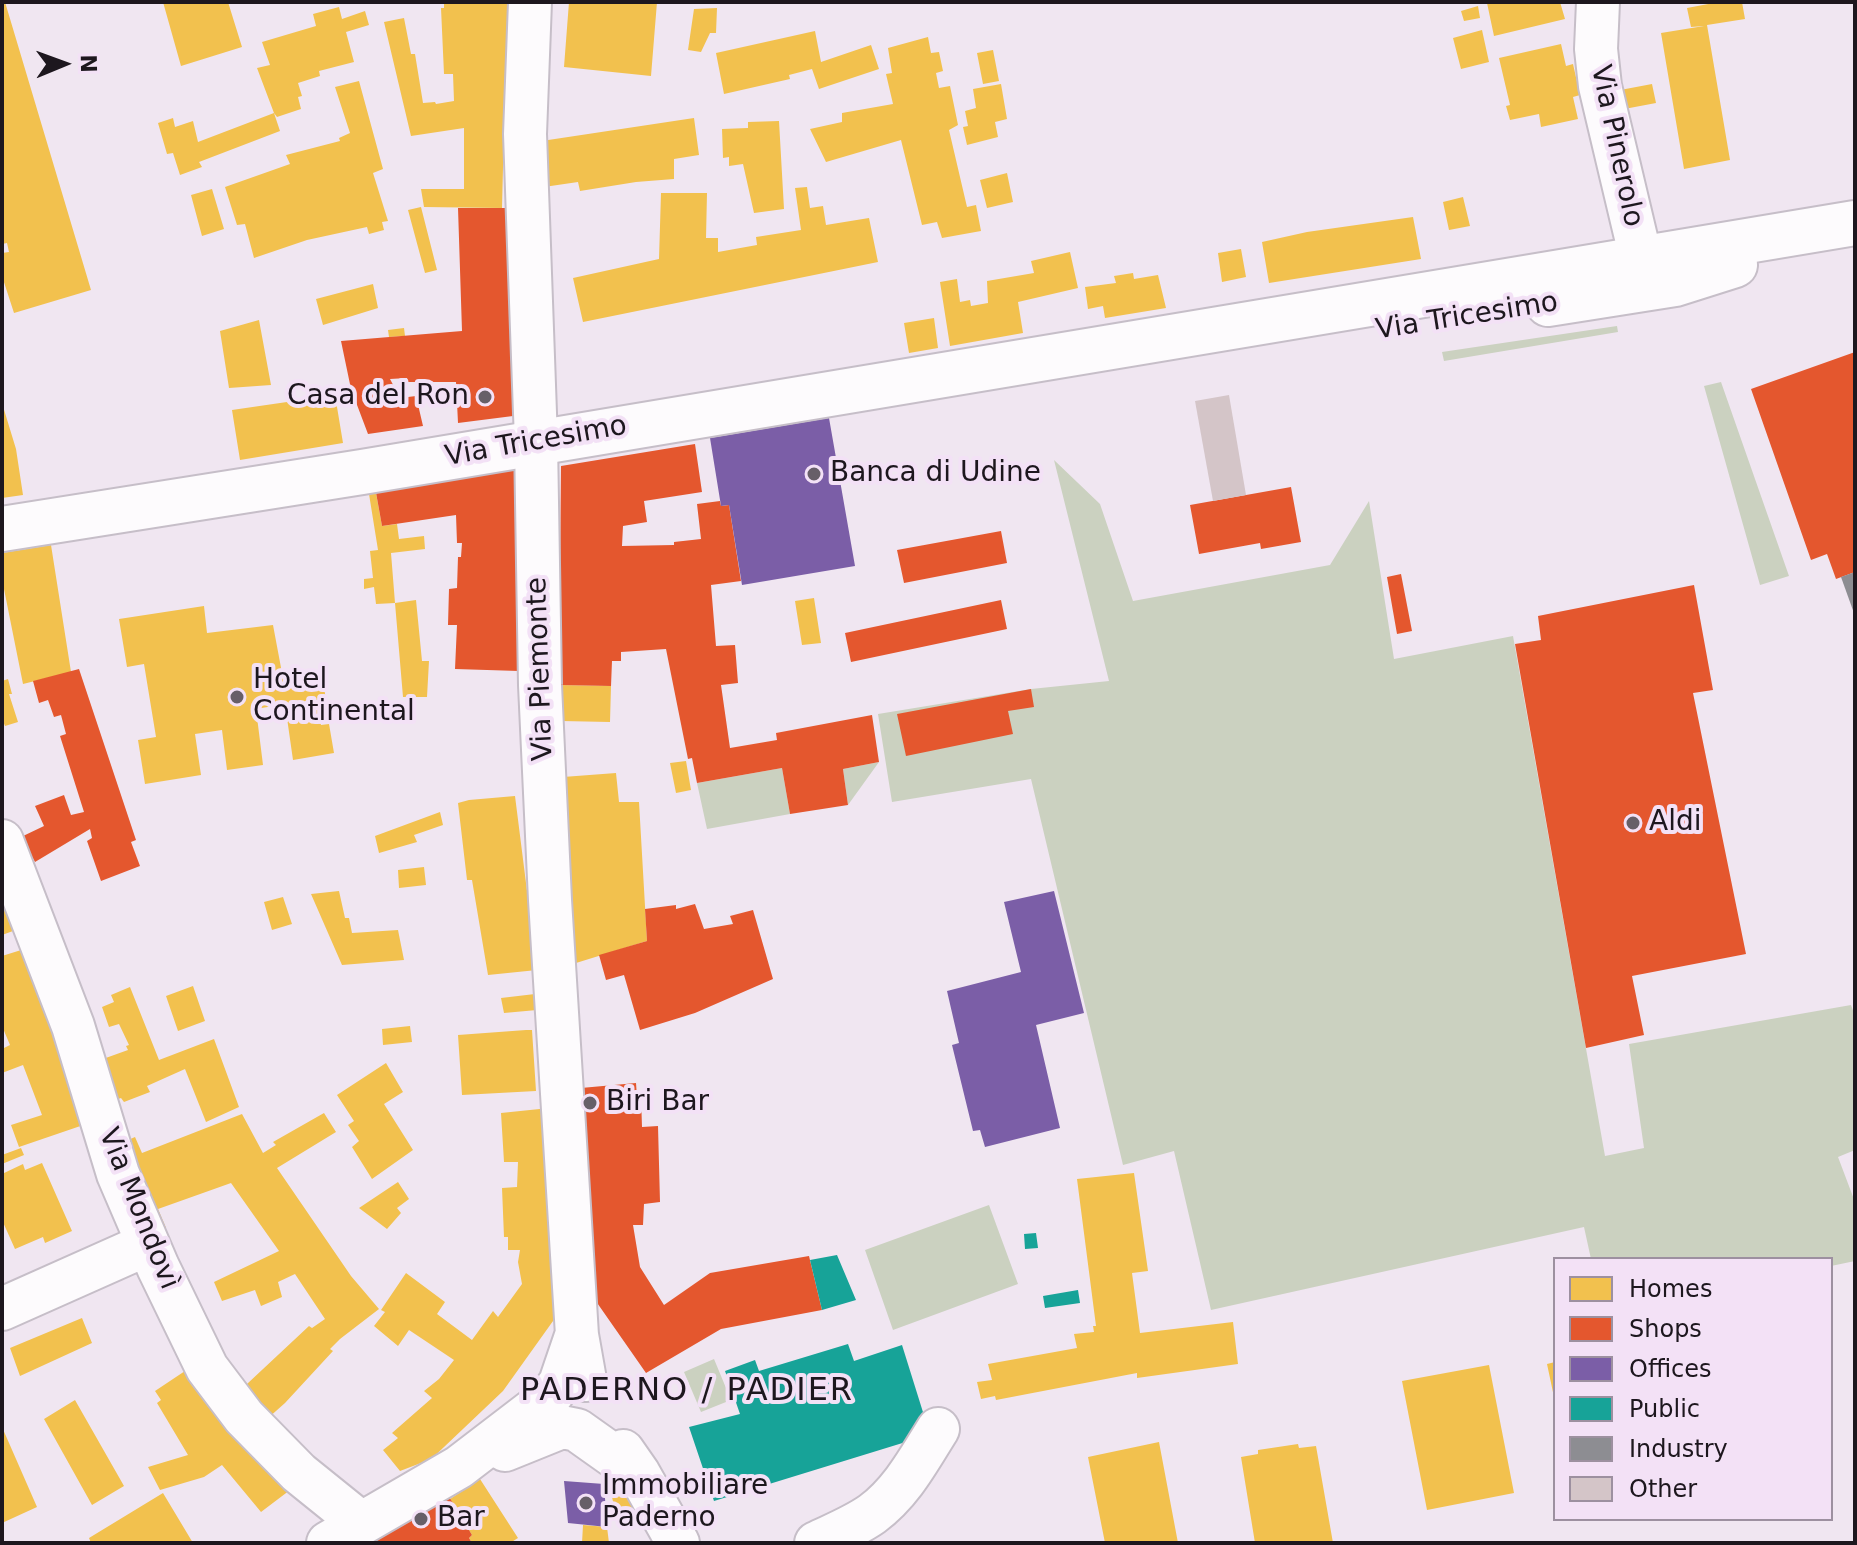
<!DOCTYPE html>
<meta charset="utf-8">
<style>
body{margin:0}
#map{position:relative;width:1857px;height:1545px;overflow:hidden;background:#f0e6f1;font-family:"DejaVu Sans",sans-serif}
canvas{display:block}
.frame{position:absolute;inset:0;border:4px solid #1d171e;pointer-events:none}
.legend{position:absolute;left:1553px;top:1257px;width:280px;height:264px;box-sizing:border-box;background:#f3e1f6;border:2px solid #9d90a0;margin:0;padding:10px 14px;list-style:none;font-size:24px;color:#1d171e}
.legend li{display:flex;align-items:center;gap:16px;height:40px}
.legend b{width:40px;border:2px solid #9d90a0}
.north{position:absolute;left:24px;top:24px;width:80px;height:80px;-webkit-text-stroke:6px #f3e1f6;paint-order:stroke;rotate:89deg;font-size:22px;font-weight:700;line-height:32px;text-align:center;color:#1d171e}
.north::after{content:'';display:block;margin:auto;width:28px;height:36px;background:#1d171e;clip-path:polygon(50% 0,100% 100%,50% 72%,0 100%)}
</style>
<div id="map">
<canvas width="1857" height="1545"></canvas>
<div class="frame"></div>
<ul class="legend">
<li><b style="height:22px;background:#f2c14e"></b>Homes</li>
<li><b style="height:22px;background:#e4572e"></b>Shops</li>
<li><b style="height:22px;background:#7b5ea7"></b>Offices</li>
<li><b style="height:22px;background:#17a398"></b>Public</li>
<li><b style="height:22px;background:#8d8d92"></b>Industry</li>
<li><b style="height:22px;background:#d4c5c8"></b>Other</li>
</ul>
<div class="north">N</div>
</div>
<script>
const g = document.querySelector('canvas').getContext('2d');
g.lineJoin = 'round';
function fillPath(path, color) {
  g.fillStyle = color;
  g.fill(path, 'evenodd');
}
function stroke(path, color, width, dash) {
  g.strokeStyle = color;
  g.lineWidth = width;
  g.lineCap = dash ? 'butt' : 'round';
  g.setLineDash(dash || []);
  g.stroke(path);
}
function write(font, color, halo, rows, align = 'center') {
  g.font = font + ' "DejaVu Sans",sans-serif';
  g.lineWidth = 8;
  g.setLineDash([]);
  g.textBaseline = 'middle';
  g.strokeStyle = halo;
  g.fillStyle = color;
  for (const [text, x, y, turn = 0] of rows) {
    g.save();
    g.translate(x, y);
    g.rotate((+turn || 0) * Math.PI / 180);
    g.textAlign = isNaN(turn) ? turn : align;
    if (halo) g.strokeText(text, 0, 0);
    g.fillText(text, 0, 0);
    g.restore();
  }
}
fillPath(new Path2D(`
 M 1617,326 L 1618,332 L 1444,361 L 1442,352 Z
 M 1721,382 L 1789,576 L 1760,585 L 1704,386 Z
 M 1054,460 L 1100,504 L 1133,601 L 1330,565 L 1369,501 L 1394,659 L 1513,636 L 1605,1156 L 1644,1148 L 1629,1044 L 1851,1005 L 1855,1016 L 1855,1150 L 1838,1157 L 1855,1202 L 1855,1261 L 1831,1266 L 1831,1259 L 1591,1259 L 1584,1227 L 1211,1310 L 1174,1151 L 1123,1165 L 1031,779 L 892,802 L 878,714 L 1031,689 L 1109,681 Z
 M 879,762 L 848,805 L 843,769 Z
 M 782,768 L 790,814 L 707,829 L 697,783 Z
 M 989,1205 L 1018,1284 L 893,1330 L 865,1250 Z
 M 714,1359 L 731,1400 L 701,1412 L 684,1372 Z`), '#cbd1c0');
fillPath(new Path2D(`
 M 2,2 L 5,2 L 91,290 L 14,313 L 2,276 L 2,253 L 9,252 L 7,243 L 2,244 Z
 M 163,2 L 228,2 L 242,47 L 181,66 Z
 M 444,2 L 513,2 L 512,127 L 504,127 L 502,208 L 424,207 L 421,189 L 464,189 L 464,128 L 411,136 L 384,22 L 404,18 L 411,54 L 415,54 L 423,103 L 435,102 L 436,104 L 454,101 L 453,74 L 444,74 L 441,8 L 444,8 Z
 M 569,2 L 657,2 L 651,76 L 564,67 Z
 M 1494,2 L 1560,2 L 1565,19 L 1494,36 L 1487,3 Z
 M 1719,2 L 1742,2 L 1745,19 L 1707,25 L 1730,160 L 1684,169 L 1661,33 L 1704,26 L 1691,27 L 1687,8 Z
 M 1478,6 L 1480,18 L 1464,21 L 1461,11 Z
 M 339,7 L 342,19 L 365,11 L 369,25 L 346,32 L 354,62 L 319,71 L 320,76 L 298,83 L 302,96 L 298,97 L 301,109 L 277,117 L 274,113 L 280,131 L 199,162 L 202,167 L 180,175 L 173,153 L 167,154 L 158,123 L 173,118 L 175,127 L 193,121 L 198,142 L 274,113 L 257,68 L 270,65 L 262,42 L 316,26 L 313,14 Z
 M 717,8 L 716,33 L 710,33 L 701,52 L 688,50 L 694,9 Z
 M 1482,30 L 1489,62 L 1461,69 L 1453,38 Z
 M 815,31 L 821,62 L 871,45 L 879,69 L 819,89 L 812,69 L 789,75 L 790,79 L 724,94 L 716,53 Z
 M 928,37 L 931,53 L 939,52 L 943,71 L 936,73 L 939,88 L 950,86 L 958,125 L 949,130 L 967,207 L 976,205 L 981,231 L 942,238 L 937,222 L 922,225 L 901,140 L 826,162 L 810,129 L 842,122 L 842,113 L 893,104 L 886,74 L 892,73 L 888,48 Z
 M 1561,44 L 1566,66 L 1573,64 L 1580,95 L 1573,97 L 1578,119 L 1541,127 L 1539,114 L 1510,120 L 1506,106 L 1510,105 L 1499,58 Z
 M 993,50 L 999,81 L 983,84 L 977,53 Z
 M 359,81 L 383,169 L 373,173 L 388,221 L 382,222 L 384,230 L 369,234 L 367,227 L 307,240 L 254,258 L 245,224 L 237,225 L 225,187 L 290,164 L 286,155 L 340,141 L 339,138 L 350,133 L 335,87 Z
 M 1001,84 L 1007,119 L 995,122 L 998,137 L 967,145 L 963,127 L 968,126 L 965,111 L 976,108 L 973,89 Z
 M 1652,84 L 1656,103 L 1619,110 L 1615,91 Z
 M 694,118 L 699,155 L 674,159 L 674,179 L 636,182 L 580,191 L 578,182 L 537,188 L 535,142 Z
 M 779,121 L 784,209 L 754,213 L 743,164 L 729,166 L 729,157 L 723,158 L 722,129 L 748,128 L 748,122 Z
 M 1007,173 L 1013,202 L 987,208 L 980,180 Z
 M 807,187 L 810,208 L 823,206 L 826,225 L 869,218 L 878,262 L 583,322 L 573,278 L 659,259 L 661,193 L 707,193 L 706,238 L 718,238 L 718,252 L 757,245 L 756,237 L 801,230 L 795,188 Z
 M 212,189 L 224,229 L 202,236 L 191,195 Z
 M 1463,197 L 1470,226 L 1449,230 L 1443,202 Z
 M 421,207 L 437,270 L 425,273 L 408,210 Z
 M 1413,217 L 1421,259 L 1269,283 L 1262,242 L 1307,232 Z
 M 1241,249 L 1246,277 L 1222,282 L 1218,253 Z
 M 1070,252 L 1078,288 L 1018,302 L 1023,333 L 950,346 L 940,282 L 957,279 L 960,302 L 970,300 L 971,306 L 988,303 L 987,281 L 1034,273 L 1031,261 Z
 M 1133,273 L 1134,279 L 1158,275 L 1166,308 L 1105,318 L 1103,306 L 1088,309 L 1085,287 L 1116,283 L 1114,276 Z
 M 373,284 L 378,308 L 323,325 L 316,299 Z
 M 934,318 L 938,348 L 909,353 L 904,323 Z
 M 259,320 L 271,385 L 229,388 L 220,331 Z
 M 404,328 L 405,336 L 389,337 L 388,330 Z
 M 335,395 L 343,443 L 240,460 L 232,410 Z
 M 2,403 L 16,449 L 23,495 L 2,498 Z
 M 376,493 L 382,526 L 397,524 L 399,539 L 424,536 L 425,549 L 391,553 L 395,603 L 416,600 L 422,661 L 429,661 L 427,697 L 403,697 L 395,603 L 376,604 L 374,587 L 364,589 L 364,579 L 373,578 L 370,551 L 378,550 L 369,494 Z
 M 51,545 L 71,672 L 23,684 L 2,579 L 2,553 Z
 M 814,598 L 821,643 L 802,645 L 795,601 Z
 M 204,606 L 207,633 L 273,625 L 285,689 L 323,682 L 327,705 L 318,706 L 321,725 L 329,724 L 334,753 L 293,760 L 285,704 L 256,709 L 263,765 L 227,770 L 222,730 L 195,734 L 201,775 L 145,784 L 138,740 L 156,737 L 144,664 L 127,667 L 119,619 Z
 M 8,679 L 12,694 L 9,694 L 18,722 L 5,726 L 2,719 L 2,681 Z
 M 559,685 L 611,686 L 610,722 L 561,721 Z
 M 686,761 L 691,790 L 676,793 L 670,763 Z
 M 616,773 L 619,802 L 639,802 L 647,941 L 576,963 L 563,777 Z
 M 515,796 L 537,970 L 488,975 L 472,880 L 467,880 L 458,803 L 469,800 Z
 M 440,812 L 443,825 L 414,835 L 417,842 L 379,853 L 375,836 Z
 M 2,861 L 24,927 L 2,935 Z
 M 424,867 L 426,885 L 399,888 L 398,870 Z
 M 339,891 L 345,918 L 349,918 L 352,933 L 398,930 L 404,960 L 342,965 L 311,894 Z
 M 283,897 L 292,924 L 272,930 L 264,902 Z
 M 34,946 L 98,1120 L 19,1147 L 11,1125 L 42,1115 L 23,1065 L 2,1073 L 2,1049 L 10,1045 L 2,1026 L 2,956 Z
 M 193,986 L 205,1021 L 178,1031 L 166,996 Z
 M 130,987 L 159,1060 L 214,1039 L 239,1107 L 206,1122 L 185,1069 L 147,1086 L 150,1092 L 124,1102 L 121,1098 L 104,1104 L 89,1064 L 128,1050 L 126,1046 L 129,1045 L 119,1024 L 109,1027 L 102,1007 L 114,1002 L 111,995 Z
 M 535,994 L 537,1010 L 504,1013 L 501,998 Z
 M 410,1026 L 412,1042 L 383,1045 L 382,1029 Z
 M 526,1030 L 532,1030 L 536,1091 L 462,1095 L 458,1035 Z
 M 386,1063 L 403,1092 L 384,1104 L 413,1150 L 372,1179 L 352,1147 L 359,1141 L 348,1125 L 354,1121 L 337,1095 Z
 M 559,1107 L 568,1300 L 503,1391 L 424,1466 L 421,1463 L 400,1471 L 383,1450 L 398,1438 L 392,1433 L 432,1398 L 424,1391 L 439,1379 L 454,1360 L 409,1330 L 398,1346 L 374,1326 L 385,1312 L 381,1310 L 406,1273 L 445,1302 L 437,1314 L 472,1340 L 493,1311 L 498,1317 L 522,1284 L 518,1262 L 520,1250 L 508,1250 L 508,1237 L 504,1237 L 502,1188 L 517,1187 L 518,1162 L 504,1162 L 501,1113 Z
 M 324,1113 L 336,1132 L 277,1168 L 351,1276 L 379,1309 L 340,1339 L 330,1349 L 333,1351 L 285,1403 L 258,1427 L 232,1398 L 309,1326 L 312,1328 L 325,1319 L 295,1274 L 278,1282 L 282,1297 L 261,1306 L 255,1290 L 222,1301 L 214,1282 L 279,1251 L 231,1183 L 158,1209 L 166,1228 L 165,1237 L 119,1144 L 135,1137 L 142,1153 L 242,1114 L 263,1153 L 276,1145 L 273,1142 Z
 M 21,1148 L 24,1155 L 2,1164 L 2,1155 Z
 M 42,1163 L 72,1231 L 45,1243 L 43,1237 L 15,1249 L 2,1220 L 2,1174 L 23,1164 L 25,1170 Z
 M 1134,1173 L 1148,1271 L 1132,1273 L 1140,1333 L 1233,1322 L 1238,1364 L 1137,1378 L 1137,1373 L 996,1400 L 995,1396 L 981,1399 L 977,1382 L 992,1380 L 988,1364 L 1077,1348 L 1074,1334 L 1094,1332 L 1093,1326 L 1096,1326 L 1077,1179 Z
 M 398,1182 L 409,1199 L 397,1208 L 401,1213 L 387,1229 L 359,1208 Z
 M 82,1318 L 92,1343 L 20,1376 L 10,1348 Z
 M 1555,1362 L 1555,1397 L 1554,1397 L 1547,1364 Z
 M 1489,1365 L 1514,1493 L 1427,1510 L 1402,1381 Z
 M 191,1367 L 298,1484 L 261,1512 L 222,1465 L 204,1477 L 160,1490 L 148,1467 L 188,1455 L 157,1403 L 161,1400 L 155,1391 Z
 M 75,1400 L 124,1486 L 92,1505 L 44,1419 Z
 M 2,1427 L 37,1507 L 2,1523 Z
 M 1159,1442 L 1178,1543 L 1105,1543 L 1088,1457 Z
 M 1298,1444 L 1299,1448 L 1316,1446 L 1333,1543 L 1255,1543 L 1241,1457 L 1258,1454 L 1258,1450 Z
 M 480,1479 L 518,1538 L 510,1543 L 472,1543 L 469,1538 L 472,1535 L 450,1499 Z
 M 610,1488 L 625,1490 L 636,1512 L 618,1524 Z
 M 163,1493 L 193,1543 L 91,1543 L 89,1538 Z
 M 583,1525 L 607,1527 L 609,1543 L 582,1543 Z`), '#f2c14e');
fillPath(new Path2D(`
 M 458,208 L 506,208 L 513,416 L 458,423 L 456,382 L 408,382 L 407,378 L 390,379 L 400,398 L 416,396 L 423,426 L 368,434 L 351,389 L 341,341 L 462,331 Z
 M 1855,352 L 1855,572 L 1836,579 L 1827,554 L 1811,560 L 1751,389 Z
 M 695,444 L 702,492 L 644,501 L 647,522 L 623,526 L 622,546 L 674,545 L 674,542 L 701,539 L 697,504 L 720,501 L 721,506 L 729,505 L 741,581 L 711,585 L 716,646 L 735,645 L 738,683 L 721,685 L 730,748 L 777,740 L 776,733 L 872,715 L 879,762 L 843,769 L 848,805 L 790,814 L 782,768 L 697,783 L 692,758 L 688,759 L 666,649 L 621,652 L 621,661 L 612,661 L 611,686 L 559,685 L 561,466 Z
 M 516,466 L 519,671 L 455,669 L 457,625 L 448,625 L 449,589 L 457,588 L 458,557 L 461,557 L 462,543 L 457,543 L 456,515 L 382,526 L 375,487 Z
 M 1291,487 L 1301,542 L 1261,549 L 1260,543 L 1199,554 L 1190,505 Z
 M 1001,531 L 1007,563 L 904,583 L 897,550 Z
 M 1401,574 L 1412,631 L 1397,634 L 1387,577 Z
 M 1694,585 L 1713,690 L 1693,693 L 1746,954 L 1632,976 L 1644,1035 L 1586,1048 L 1515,644 L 1541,640 L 1538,616 Z
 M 1001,600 L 1007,629 L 851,662 L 845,633 Z
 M 79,669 L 136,840 L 131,842 L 140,866 L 101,881 L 87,841 L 92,838 L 90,829 L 35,862 L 21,837 L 44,826 L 35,806 L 64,795 L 71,815 L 84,812 L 60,736 L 66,734 L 61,715 L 54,717 L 48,700 L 39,703 L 33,681 Z
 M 1031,689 L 1034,707 L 1008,711 L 1013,734 L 906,756 L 897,714 Z
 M 695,904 L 704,929 L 733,924 L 730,916 L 753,910 L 773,979 L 695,1013 L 640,1030 L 624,975 L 606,980 L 599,955 L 647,941 L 645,909 L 676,905 L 676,909 Z
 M 636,1083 L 637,1097 L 641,1096 L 642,1127 L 658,1126 L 660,1202 L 644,1204 L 643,1225 L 633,1225 L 640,1267 L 664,1305 L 710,1273 L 809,1256 L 822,1310 L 721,1329 L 646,1373 L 593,1297 L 581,1088 Z
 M 445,1490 L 472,1535 L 469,1538 L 472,1543 L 367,1543 Z`), '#e4572e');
fillPath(new Path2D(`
 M 829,418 L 855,566 L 742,585 L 729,505 L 721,506 L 710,438 Z
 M 1054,891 L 1084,1013 L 1036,1025 L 1060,1128 L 985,1147 L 980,1130 L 973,1131 L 952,1045 L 959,1043 L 947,991 L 1021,972 L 1004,902 Z
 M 564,1481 L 604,1484 L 607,1527 L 568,1523 Z`), '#7b5ea7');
fillPath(new Path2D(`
 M 1036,1233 L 1038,1248 L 1025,1249 L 1024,1234 Z
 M 837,1255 L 856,1300 L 822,1310 L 810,1260 Z
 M 1078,1290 L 1080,1303 L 1045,1308 L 1043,1296 Z
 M 848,1344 L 854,1361 L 902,1345 L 927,1425 L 922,1437 L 714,1501 L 689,1427 L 740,1414 L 725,1371 L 755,1360 L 759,1371 Z`), '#17a398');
fillPath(new Path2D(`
 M 1855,572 L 1855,616 L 1841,577 Z`), '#8d8d92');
fillPath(new Path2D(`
 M 1229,395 L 1246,495 L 1213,501 L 1195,401 Z`), '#d4c5c8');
const minor = new Path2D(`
 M 530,2 L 525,134 L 536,441 L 540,685 L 550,900 L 577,1335 L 585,1380
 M 1598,2 L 1596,49 L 1600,86 L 1648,288
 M 2,841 L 73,1026 L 118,1174 L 158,1267 L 207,1368 L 244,1417 L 299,1473 L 361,1523
 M 2,1309 L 148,1244
 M 505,1450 L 562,1427 L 577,1430 L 639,1474
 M 623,1451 L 639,1474 L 678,1543
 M 328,1543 L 459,1467 L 549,1398 L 560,1383 L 576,1336
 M 816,1543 C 835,1534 855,1526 872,1514 C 902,1492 919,1459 938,1429`);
const major = new Path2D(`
 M 1548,304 L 1675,284 L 1735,265
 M 2,529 L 362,472 L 1855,223`);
stroke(minor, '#c6bec8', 46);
stroke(major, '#c6bec8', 48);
stroke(minor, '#fdfbfd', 42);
stroke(major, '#fdfbfd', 44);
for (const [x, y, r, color] of [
 [485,397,8,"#675f68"],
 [814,474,8,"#675f68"],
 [237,697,8,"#675f68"],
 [1633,823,8,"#675f68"],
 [590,1103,8,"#675f68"],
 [586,1503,8,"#675f68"],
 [421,1519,8,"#675f68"]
]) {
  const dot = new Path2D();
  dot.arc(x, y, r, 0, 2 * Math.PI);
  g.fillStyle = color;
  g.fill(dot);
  stroke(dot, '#f3e1f6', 3);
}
write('28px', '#1d171e', '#f3e1f6', [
 ["Via Pinerolo",1616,146,78],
 ["Via Tricesimo",1467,317,-9],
 ["Via Tricesimo",536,442,-10],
 ["Via Piemonte",541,669,-92],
 ["Via Mondovì",138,1209,68]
]);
write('28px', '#1d171e', '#f3e1f6', [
 ["Casa del Ron",469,397,"right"],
 ["Banca di Udine",830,474],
 ["Hotel",253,681],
 ["Continental",253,713],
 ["Aldi",1649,823],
 ["Biri Bar",606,1103],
 ["Immobiliare",602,1487],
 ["Paderno",602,1519],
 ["Bar",437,1519]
], 'left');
g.letterSpacing = '2px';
write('32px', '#1d171e', '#f3e1f6', [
 ["PADERNO / PADIER",687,1392]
]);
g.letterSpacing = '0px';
</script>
